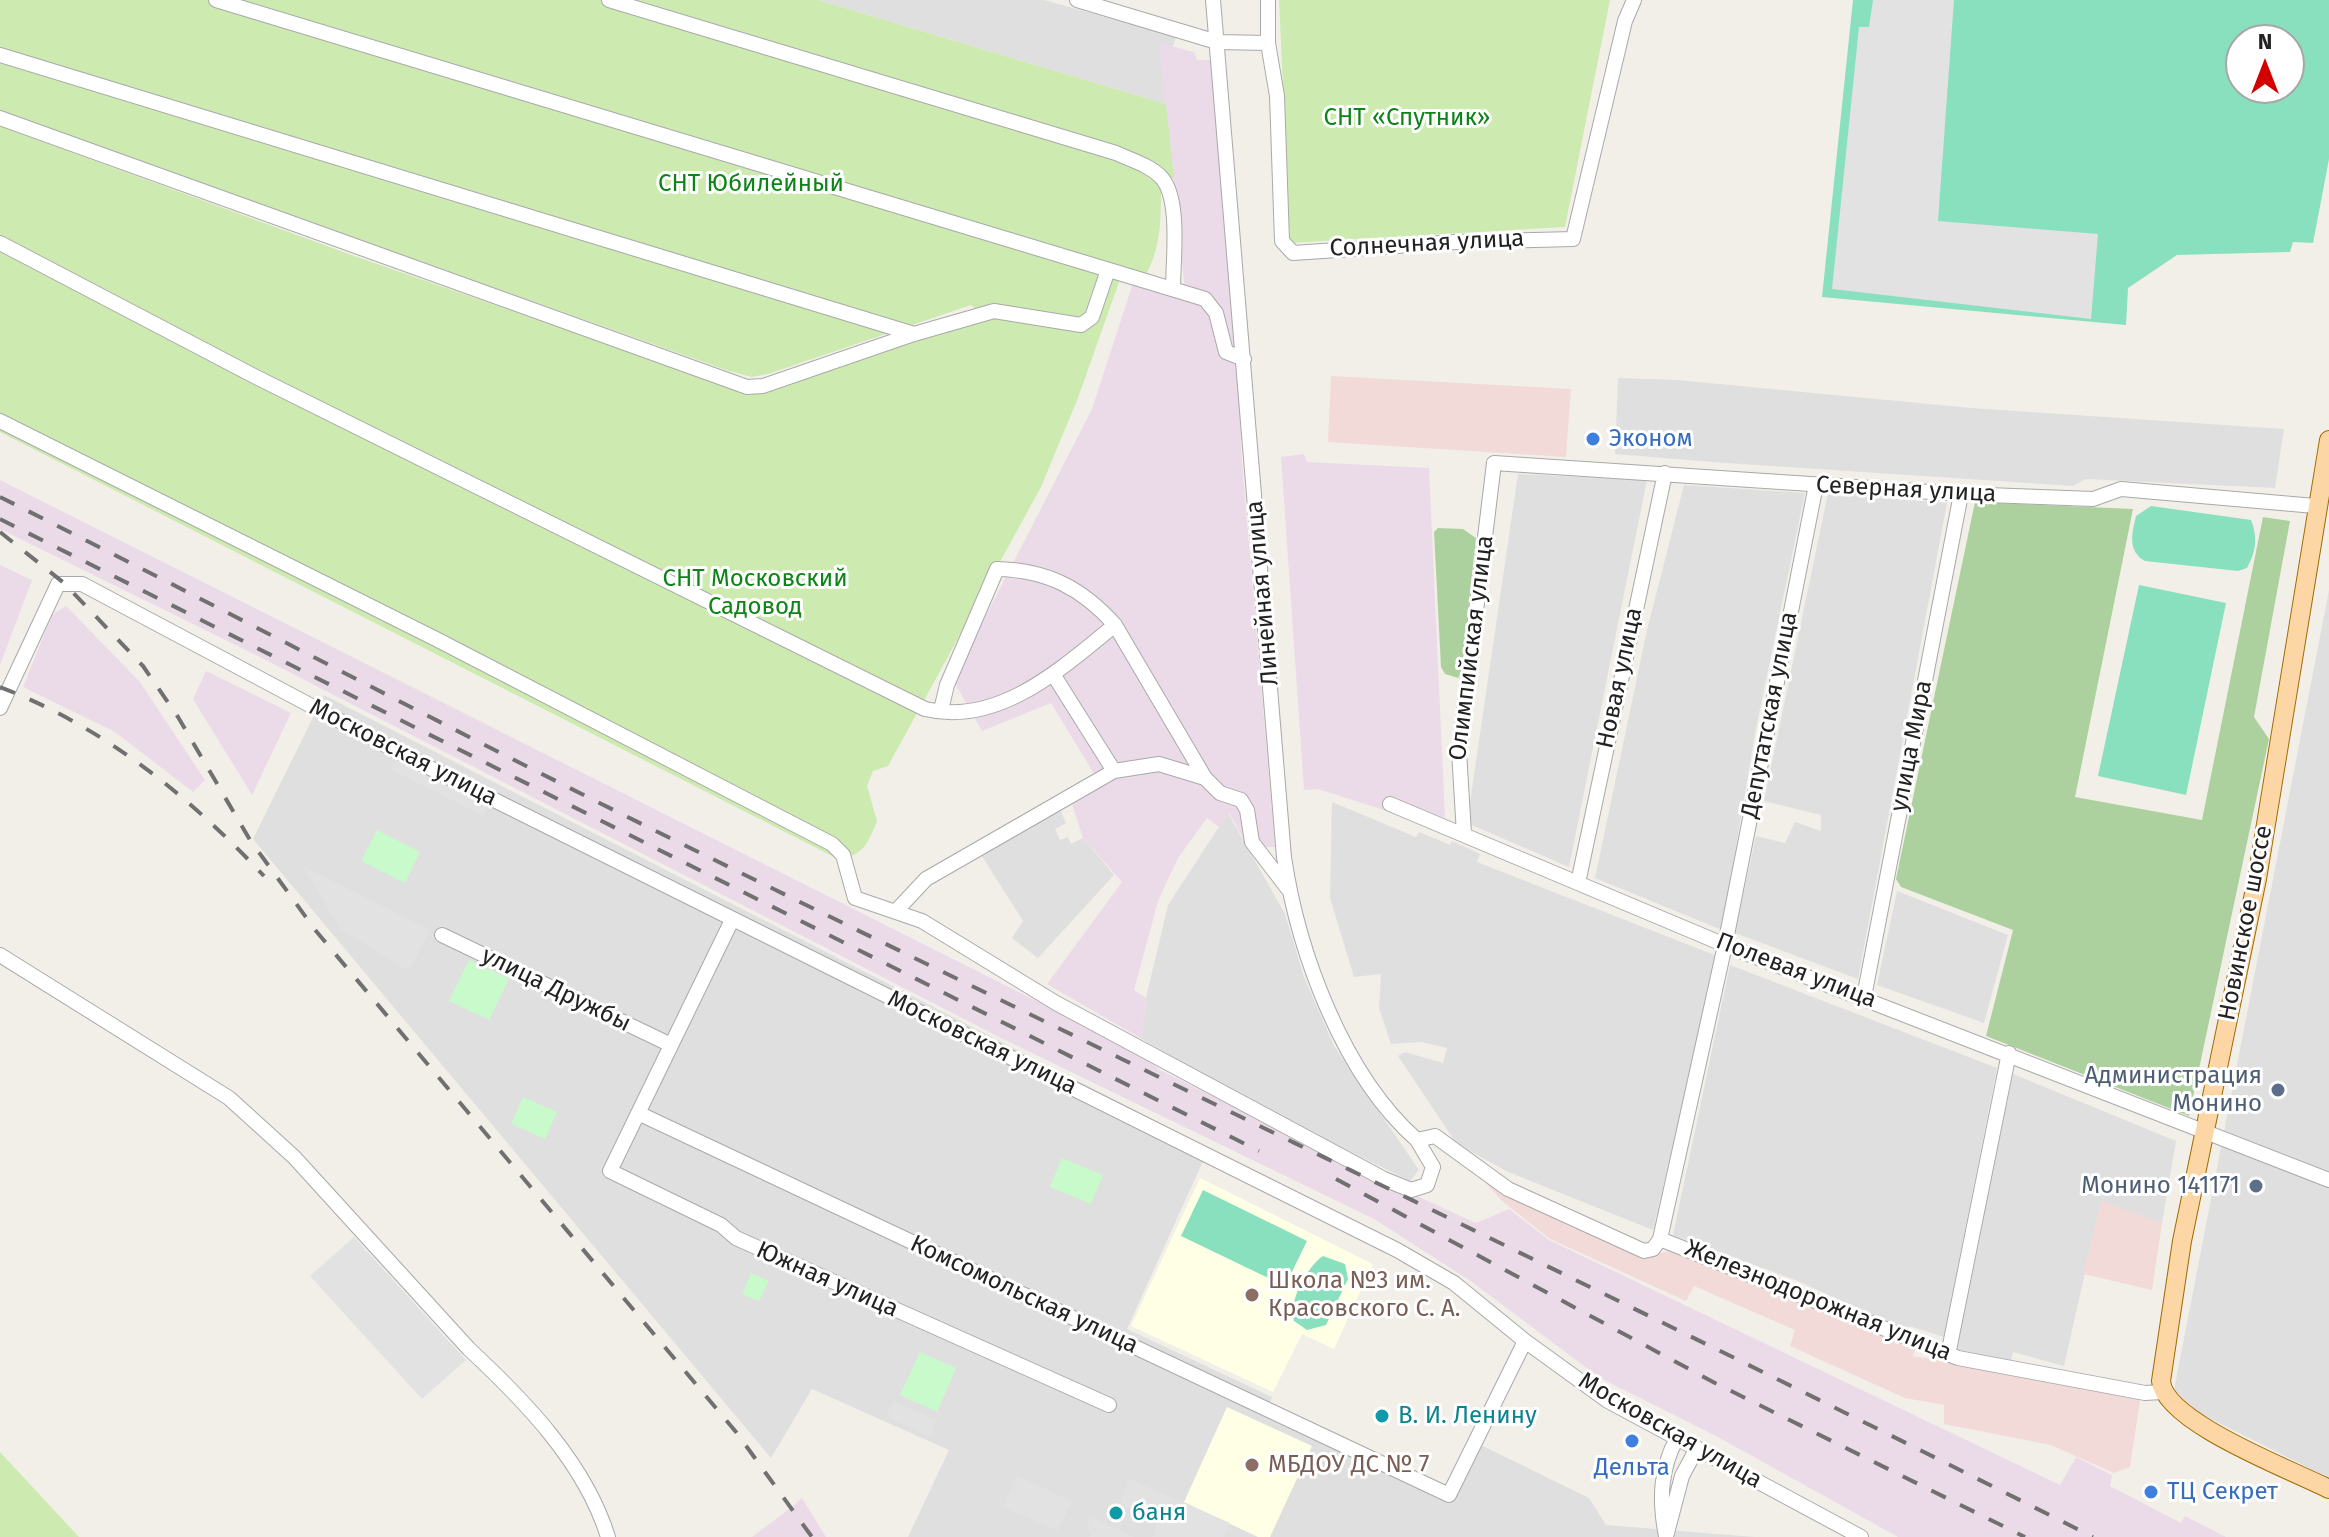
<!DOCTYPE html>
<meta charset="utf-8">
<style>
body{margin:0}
#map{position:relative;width:2329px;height:1537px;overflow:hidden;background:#f2efe9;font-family:"Fira Sans",sans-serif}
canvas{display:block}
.north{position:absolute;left:2225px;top:24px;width:80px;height:80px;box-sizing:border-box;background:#fff;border:2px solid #a7a7a7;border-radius:50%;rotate:0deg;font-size:22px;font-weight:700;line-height:32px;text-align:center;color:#222}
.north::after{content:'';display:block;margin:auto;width:28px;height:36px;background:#d40000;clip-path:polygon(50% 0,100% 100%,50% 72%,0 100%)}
</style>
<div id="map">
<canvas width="2329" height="1537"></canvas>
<div class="north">N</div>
</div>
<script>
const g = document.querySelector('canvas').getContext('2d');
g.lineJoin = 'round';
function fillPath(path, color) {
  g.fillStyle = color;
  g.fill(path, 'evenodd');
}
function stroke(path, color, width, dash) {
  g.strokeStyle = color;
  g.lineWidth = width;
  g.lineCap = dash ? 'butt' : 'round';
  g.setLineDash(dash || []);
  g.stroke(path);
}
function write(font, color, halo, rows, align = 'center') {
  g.font = font + ' "Fira Sans",sans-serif';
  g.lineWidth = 6;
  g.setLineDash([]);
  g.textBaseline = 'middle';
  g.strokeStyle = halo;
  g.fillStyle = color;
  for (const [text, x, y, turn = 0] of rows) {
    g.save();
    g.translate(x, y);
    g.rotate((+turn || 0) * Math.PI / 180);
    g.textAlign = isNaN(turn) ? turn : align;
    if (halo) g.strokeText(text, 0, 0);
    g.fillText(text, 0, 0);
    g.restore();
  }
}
fillPath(new Path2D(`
 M 818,0 L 1044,0 L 1176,37 L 1173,47 L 1160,44 L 1166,104 Z
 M 1618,378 L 1677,380 L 1971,408 L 2284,429 L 2275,488 L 2086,479 L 2073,486 L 1712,462 L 1615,454 Z
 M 1518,474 L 1647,480 L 1569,867 L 1467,823 Z
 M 1684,485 L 1805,493 L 1756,728 L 1722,930 L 1595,878 L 1647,630 Z
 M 1828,493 L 1947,503 L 1858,979 L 1735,933 L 1756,836 L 1785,843 L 1795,822 L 1821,831 L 1821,815 L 1764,801 Z
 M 2329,590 L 2329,1478 L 2199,1413 L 2174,1390 Z
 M 324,695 L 1209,1148 L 1127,1329 L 1272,1397 L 1264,1415 L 1449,1502 L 1479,1444 L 1589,1498 L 1606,1525 L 1755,1537 L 908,1537 L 949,1450 L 812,1389 L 771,1458 L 253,839 Z
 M 1332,802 L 1416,837 L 1419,832 L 1450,845 L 1452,841 L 1480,854 L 1477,862 L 1717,956 L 1653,1230 L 1506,1171 L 1456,1143 L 1398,1056 L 1405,1052 L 1443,1063 L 1447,1048 L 1421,1042 L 1391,1044 L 1379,1008 L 1381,974 L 1354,977 L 1330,898 Z
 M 1060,809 L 1066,823 L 1055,829 L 1060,840 L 1068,837 L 1071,844 L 1083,838 L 1114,875 L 1038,958 L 1012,938 L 1023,921 L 982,856 Z
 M 1228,813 L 1285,914 L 1304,977 L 1334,1046 L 1419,1170 L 1410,1181 L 1251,1103 L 1142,1039 L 1146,998 L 1168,905 Z
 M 1897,891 L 2008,935 L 1984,1023 L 1877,985 Z
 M 1730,965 L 1997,1068 L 1944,1337 L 1909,1326 L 1907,1331 L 1798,1281 L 1673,1235 Z
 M 2013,1074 L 2176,1141 L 2162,1223 L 2101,1202 L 2064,1366 L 2013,1352 L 2011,1361 L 2005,1362 L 1955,1349 Z`), '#e0dfdf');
fillPath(new Path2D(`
 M 1331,376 L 1571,389 L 1566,457 L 1328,442 Z
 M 1482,1179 L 1567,1225 L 1647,1256 L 1666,1252 L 1673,1244 L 1916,1347 L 1913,1356 L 2141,1394 L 2130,1467 L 2114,1473 L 2051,1445 L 1944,1424 L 1944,1405 L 1905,1398 L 1790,1346 L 1795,1330 L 1694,1286 L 1686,1301 L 1550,1239 L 1501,1200 Z
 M 2101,1201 L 2162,1223 L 2152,1290 L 2083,1274 Z`), '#f2dad9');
fillPath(new Path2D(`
 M 1159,43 L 1194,52 L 1197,60 L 1210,60 L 1240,352 L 1241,451 L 1275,847 L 1248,847 L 1229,813 L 1219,827 L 1207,818 L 1178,858 L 1158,901 L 1134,990 L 1146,998 L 1142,1039 L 1047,984 L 1122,882 L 1083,838 L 1069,795 L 1096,777 L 1051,703 L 982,731 L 953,680 L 1092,409 L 1133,283 L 1186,300 Z
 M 1304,454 L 1307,462 L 1429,468 L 1445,818 L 1394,798 L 1387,811 L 1318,789 L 1304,790 L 1281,457 Z
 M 0,480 L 1138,1052 L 1160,1070 L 1384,1181 L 1476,1223 L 1509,1209 L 1549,1240 L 2060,1485 L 2076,1457 L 2112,1475 L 2110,1486 L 2181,1523 L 2185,1516 L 2226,1537 L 1898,1537 L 1716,1436 L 1600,1378 L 1472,1282 L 1374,1219 L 999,1037 L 260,657 L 0,529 Z
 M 0,565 L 32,580 L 0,665 Z
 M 66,606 L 140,682 L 205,780 L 193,792 L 115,732 L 23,687 L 52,615 Z
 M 206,671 L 291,713 L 252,795 L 193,699 Z
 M 802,1498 L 826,1537 L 752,1537 L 793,1506 Z`), '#ebdbe8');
fillPath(new Path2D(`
 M 1200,1178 L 1373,1264 L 1334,1349 L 1302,1334 L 1273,1392 L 1131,1326 Z
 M 1227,1407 L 1312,1446 L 1270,1537 L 1258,1537 L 1184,1502 Z`), '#ffffe5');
fillPath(new Path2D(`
 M 0,0 L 818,0 L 1166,104 L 1174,177 L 1161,188 C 1161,219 1161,245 1147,273 L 1124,268 L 1078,398 L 1041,487 L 888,766 L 873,771 L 867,786 L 877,821 C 868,843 864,856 838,859 L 0,432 L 0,126 L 346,253 L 747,393 L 767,393 L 911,342 L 989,320 L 971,305 L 768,374 L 752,377 L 729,371 L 0,112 Z
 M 1279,0 L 1610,0 L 1565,227 L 1290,243 Z
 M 0,1452 L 79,1537 L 0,1537 Z`), '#cdebb0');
fillPath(new Path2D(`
 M 1975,502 L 2133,509 L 2075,797 L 2202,820 L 2263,517 L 2290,521 L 2254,717 L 2269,739 L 2189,1116 L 1986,1036 L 2013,930 L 1901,887 L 1896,879 Z
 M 1438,528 L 1463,529 L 1476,538 L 1461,674 L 1458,678 L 1445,674 L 1441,667 L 1434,532 Z`), '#add19e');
fillPath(new Path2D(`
 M 377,830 L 420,852 L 405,883 L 361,861 Z
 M 469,960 L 509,979 L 489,1020 L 449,1001 Z
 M 523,1097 L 557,1112 L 545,1139 L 511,1124 Z
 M 1062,1158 L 1103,1175 L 1091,1204 L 1050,1187 Z
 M 751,1273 L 769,1281 L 759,1301 L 742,1294 Z
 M 920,1352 L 956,1368 L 937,1412 L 900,1395 Z`), '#c8facc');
fillPath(new Path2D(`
 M 1853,0 L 2329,0 L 2329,159 L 2313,243 L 2293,242 L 2290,252 L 2177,255 L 2128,288 L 2126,325 L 1822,297 ZM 2241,40 L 2289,40 L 2289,88 L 2241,88 Z
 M 2151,506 L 2251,520 C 2258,537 2256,552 2247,568 L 2238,571 L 2145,561 C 2127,551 2132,533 2136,516 Z
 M 2139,585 L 2226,603 L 2186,795 L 2098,776 Z
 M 1203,1190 L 1307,1241 L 1285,1286 L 1181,1236 Z
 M 1323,1256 L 1345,1264 L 1348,1279 L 1326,1325 L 1307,1330 L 1294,1321 C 1287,1304 1308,1265 1323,1256 Z`), '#88e0be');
fillPath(new Path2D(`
 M 1873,0 L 1954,0 L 1938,221 L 2098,234 L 2091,319 L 1832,289 L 1859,27 L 1869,27 Z
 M 400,753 L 491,799 L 483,816 L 391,770 Z
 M 303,866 L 430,930 L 409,971 L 340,929 Z
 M 354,1237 L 466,1360 L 422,1399 L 310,1276 Z
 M 893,1401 L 937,1420 L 930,1437 L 886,1417 Z
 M 1016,1476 L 1072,1501 L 1058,1531 L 1003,1507 Z
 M 1129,1479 L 1230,1523 L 1224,1537 L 1152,1537 L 1158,1522 L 1119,1504 Z
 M 1091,1517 L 1135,1537 L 1089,1537 L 1091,1532 L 1086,1530 Z`), '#e2e2e2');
const minor = new Path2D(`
 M 216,0 L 1205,299 L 1216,313 L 1226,352 L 1244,359
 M 609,0 L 1116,153 C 1131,160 1149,165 1161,177 C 1181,198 1173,261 1173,289
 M 1077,0 L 1217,42 L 1268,43
 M 1213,0 L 1284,857 C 1298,952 1343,1075 1417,1140 L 1435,1136 L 1508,1189 L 1644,1251 L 1653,1249 L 1660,1239 L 1725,945 L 1816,485
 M 1268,0 L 1268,43 L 1277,96 L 1282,241 L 1293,253 L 1456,242 L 1573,239 L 1625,21 L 1634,0
 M 0,55 L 914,334
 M 0,118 L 747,387 L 763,386 L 914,334 L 994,311 L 1081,325 L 1092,317 L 1108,270
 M 0,243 L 256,377 L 925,709 C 999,727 1063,667 1115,625
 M 0,421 L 436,639 L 832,844 L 843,855 L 855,898 L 922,921 L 1056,1003 L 1384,1179 L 1411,1190 L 1427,1185 L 1433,1167 L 1417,1140
 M 1053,674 L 1114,771
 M 0,708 L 58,584 L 82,584 L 400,753 L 1397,1250 L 1454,1283 L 1525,1341 L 1608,1401 L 1861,1537
 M 941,710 L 947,685 L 997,569 C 1047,570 1082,588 1115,625 L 1205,778 L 1220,793 L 1241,800 L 1247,810 L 1252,842 L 1288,889
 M 1390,804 L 1725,945 L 2329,1180
 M 1464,834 L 1459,751 L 1494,463 L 1961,494 L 2093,499 L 2121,489 L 2315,506
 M 1578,883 L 1665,473
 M 897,910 L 926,879 L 1114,771 L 1159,764 L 1205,778
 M 732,920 L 610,1171 L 721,1225 L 736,1238 L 1109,1405
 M 442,935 L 671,1045
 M 0,955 L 229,1098 L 294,1157 L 469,1349 C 525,1401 585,1463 608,1537
 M 1864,997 L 1961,494
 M 638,1113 L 1449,1495 L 1525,1341
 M 1660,1239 L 1958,1358 L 2145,1393 L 2162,1392
 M 1948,1355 L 2009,1053
 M 1667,1533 L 1682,1476 L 1697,1448
 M 1666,1536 C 1659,1501 1660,1469 1677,1438`);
const major = new Path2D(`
 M 2329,440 L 2257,879 L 2182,1241 L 2161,1381 C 2164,1422 2292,1470 2329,1489`);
stroke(minor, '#a9a9a9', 16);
stroke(major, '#a06b00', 20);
stroke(minor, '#fff', 14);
stroke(major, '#fcd6a4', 18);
stroke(new Path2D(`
 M 0,497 C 224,609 445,727 670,838 C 1144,1072 1621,1298 2093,1537
 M 0,519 L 1259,1151
 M 0,532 L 64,583 L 143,666 L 178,717 L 250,840 L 316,931 L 736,1432 L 812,1537
 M 0,687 C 104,727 188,795 264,876
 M 1336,1179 L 1715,1383 L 2025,1537`), '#707070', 4, [16, 16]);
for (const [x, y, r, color] of [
 [1593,439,8,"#3f7fe0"],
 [2278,1090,8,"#5c6f8a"],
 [2256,1186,8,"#5c6f8a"],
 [1252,1295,8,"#8d6e63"],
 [1382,1416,8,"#0f9aa8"],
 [1632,1441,8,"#3f7fe0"],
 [1252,1465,8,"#8d6e63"],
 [2151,1492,8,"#3f7fe0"],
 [1116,1513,8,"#0f9aa8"]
]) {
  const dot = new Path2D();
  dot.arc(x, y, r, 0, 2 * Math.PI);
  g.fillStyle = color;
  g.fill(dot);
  stroke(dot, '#fff', 3);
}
write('24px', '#0c8416', '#fff', [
 ["СНТ «Спутник»",1407,118],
 ["СНТ Юбилейный",751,184],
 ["СНТ Московский",755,579],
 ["Садовод",755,607]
]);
write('24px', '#222', '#fff', [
 ["Солнечная улица",1427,244,-3],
 ["Северная улица",1906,490,3],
 ["Линейная улица",1263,593,-95],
 ["Олимпийская улица",1472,648,-83],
 ["Новая улица",1620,678,-78],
 ["Депутатская улица",1770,715,-79],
 ["улица Мира",1912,746,-79],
 ["Московская улица",403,753,27],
 ["Новинское шоссе",2246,923,-79],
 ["Полевая улица",1796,971,21],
 ["улица Дружбы",556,990,26],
 ["Московская улица",982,1043,26],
 ["Южная улица",827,1280,24],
 ["Комсомольская улица",1024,1295,25],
 ["Железнодорожная улица",1818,1301,22],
 ["Московская улица",1670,1431,30]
]);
write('24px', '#366cbe', '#fff', [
 ["Эконом",1609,439],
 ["Дельта",1632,1468,"center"],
 ["ТЦ Секрет",2167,1492]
], 'left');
write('24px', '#4e5e75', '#fff', [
 ["Администрация",2262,1076],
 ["Монино",2262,1104],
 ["Монино 141171",2240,1186]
], 'right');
write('24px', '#785e54', '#fff', [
 ["Школа №3 им.",1268,1281],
 ["Красовского С. А.",1268,1309],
 ["МБДОУ ДС № 7",1268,1465]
], 'left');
write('24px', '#0d838f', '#fff', [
 ["В. И. Ленину",1398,1416],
 ["баня",1132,1513]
], 'left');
</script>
